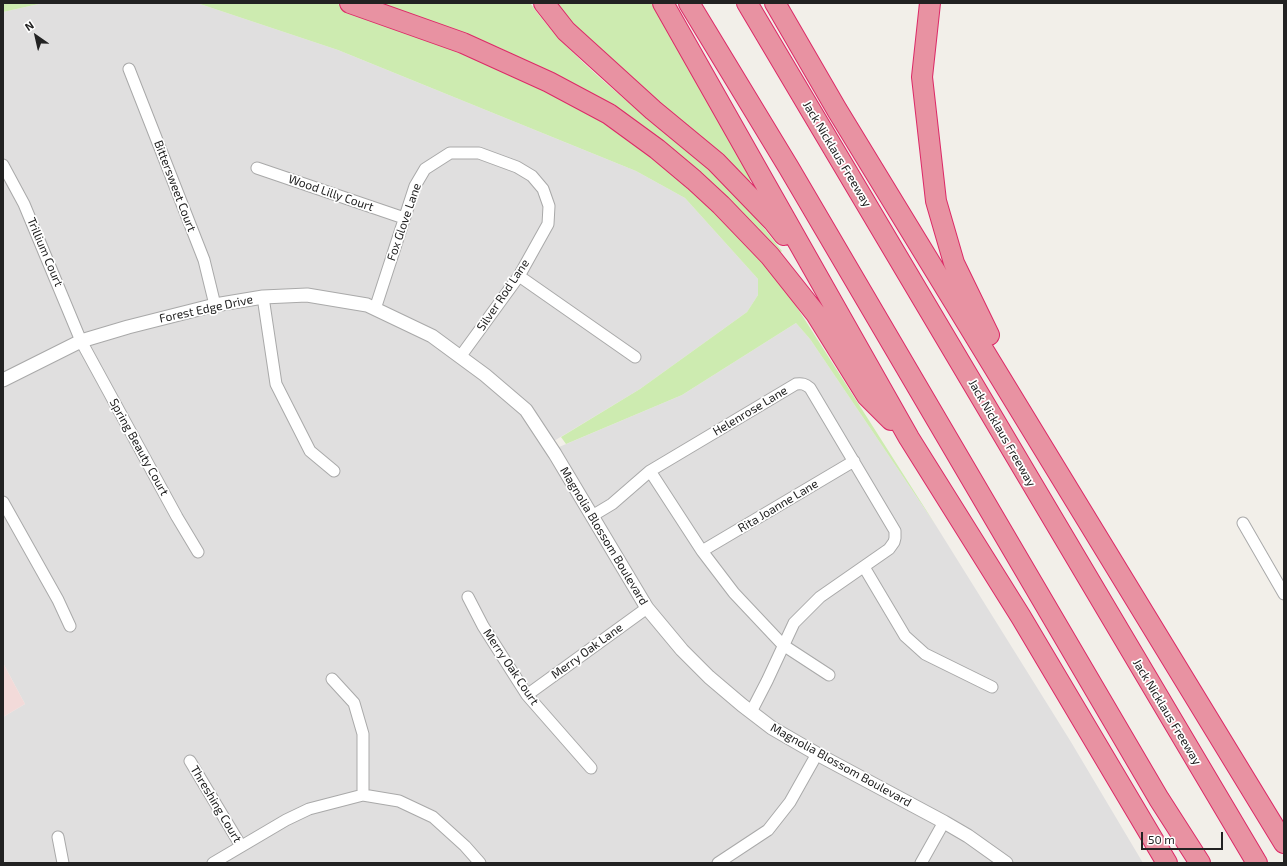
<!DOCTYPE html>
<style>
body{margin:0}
#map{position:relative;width:1287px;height:866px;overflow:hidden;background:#f2efe9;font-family:"Exo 2",sans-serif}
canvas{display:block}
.frame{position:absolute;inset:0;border:4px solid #222;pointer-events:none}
.north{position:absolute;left:16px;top:16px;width:40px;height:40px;-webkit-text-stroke:3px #fff;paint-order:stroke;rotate:326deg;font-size:11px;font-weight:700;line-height:16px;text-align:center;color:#222}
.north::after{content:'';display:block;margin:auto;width:14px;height:18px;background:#222;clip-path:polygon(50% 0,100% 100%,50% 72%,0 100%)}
.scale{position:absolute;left:1141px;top:832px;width:82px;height:18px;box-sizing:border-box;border:2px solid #222;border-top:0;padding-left:5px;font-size:12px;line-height:14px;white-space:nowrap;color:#222;-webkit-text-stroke:3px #fff;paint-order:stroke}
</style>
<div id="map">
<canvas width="1287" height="866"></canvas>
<div class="frame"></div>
<div class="north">N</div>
<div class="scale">50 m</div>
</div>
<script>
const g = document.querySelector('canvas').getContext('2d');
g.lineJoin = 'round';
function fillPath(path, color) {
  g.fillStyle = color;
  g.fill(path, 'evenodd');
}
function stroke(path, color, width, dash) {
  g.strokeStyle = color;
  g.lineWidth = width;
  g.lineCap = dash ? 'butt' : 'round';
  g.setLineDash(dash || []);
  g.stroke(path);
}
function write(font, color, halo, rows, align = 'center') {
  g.font = font + ' "Exo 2",sans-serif';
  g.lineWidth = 3.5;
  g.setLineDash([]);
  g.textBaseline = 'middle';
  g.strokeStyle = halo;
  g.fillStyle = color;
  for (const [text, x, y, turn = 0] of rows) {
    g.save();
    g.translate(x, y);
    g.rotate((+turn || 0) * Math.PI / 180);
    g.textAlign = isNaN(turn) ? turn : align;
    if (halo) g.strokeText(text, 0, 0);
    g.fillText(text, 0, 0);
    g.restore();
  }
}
fillPath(new Path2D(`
 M 43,3 L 197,3 L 338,50 L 636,171 L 685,198 L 758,279 L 758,295 L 747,312 L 640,389 L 549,444 L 552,450 L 682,395 L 796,323 L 810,339 L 935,524 L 1071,742 L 1143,863 L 3,863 L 3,717 L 25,704 L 3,663 L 3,12 Z`), '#e0dfdf');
fillPath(new Path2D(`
 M 3,663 L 25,704 L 3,717 Z`), '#f2dad9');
fillPath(new Path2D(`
 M 3,3 L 43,3 L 3,12 Z
 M 197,3 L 335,3 L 470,51 L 537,80 L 629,138 L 717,210 L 784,287 L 935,524 L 810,339 L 796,323 L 682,395 L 566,444 L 561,437 L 640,389 L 747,312 L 758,295 L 758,279 L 685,198 L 636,171 L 338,50 Z
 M 377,3 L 530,3 C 571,60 631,103 684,148 C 699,161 715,174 730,188 C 749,208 765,230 782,251 L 778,254 L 559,77 L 498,47 Z
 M 553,3 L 652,3 L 671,38 L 753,179 L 749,182 L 730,163 L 594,46 Z`), '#cdebb0');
const minor = new Path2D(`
 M 129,69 L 204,260 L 215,305
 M 3,165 L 24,204 L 81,341 L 177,517 L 198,552
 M 257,168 L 404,218
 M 519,276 L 635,357
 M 263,297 L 276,384 L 310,451 L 334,471
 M 375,309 L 415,186 L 425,169 L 450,153 L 479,153 L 517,167 L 532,176 L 543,189 L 549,206 L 548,224 L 519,276 L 460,357
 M 650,471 L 702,551 L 734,593 L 783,645 L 829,675
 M 3,502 L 58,600 L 70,626
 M 592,516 L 612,504 L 650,471 L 796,384 C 802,383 805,384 810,388 L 895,531 L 895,538 L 894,542 L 889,549 L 820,597 L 794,623 L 767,681 L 751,712
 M 1243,523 L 1284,594
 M 702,551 L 854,461
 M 864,567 L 905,636 L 925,654 L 992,687
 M 468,597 L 483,626 L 527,695 L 591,768
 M 332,679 L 354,703 L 363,734 L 363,795
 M 527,695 L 647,608
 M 190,761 L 241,846
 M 58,837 L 63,863
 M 213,863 L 286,820 L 309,809 L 363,795 L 399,801 L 433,817 L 465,846 L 480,863
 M 718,863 L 768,830 L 790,802 L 817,754
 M 921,863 L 944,822`);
const tertiary = new Path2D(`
 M 3,380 L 81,341 L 128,327 L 215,305 L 263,297 L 307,295 L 367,305 L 432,336 L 485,375 L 526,410 L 555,454 L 647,608 L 682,650 L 709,677 L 742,705 L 772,728 L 817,754 L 944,822 L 968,836 L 1006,863`);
const motorway = new Path2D(`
 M 350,3 L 463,43 L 549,82 L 609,114 L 657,149 L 694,180 L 721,205 L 770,256 L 816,314 L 867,396 L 891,420
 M 544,3 L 566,31 L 653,110 L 716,162 L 773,221 L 784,235
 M 663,3 L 909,438 L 1021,617 L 1167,863
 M 689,3 L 789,168 L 1159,799 L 1200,863
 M 747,3 L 1257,863
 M 775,3 L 837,110 L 1284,843
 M 930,3 L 922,77 L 936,201 L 954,263 L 989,335`);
stroke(minor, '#a9a9a9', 13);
stroke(tertiary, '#a9a9a9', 15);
stroke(motorway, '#dc2a67', 22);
stroke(minor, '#fff', 11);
stroke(tertiary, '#fff', 13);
stroke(motorway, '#e892a2', 20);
write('12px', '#222', '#fff', [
 ["Jack Nicklaus Freeway",837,154,59],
 ["Bittersweet Court",175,186,69],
 ["Wood Lilly Court",331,193,19],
 ["Fox Glove Lane",404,222,-71],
 ["Trillium Court",45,252,67],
 ["Silver Rod Lane",503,295,-56],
 ["Forest Edge Drive",206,309,-12],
 ["Helenrose Lane",750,411,-31],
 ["Jack Nicklaus Freeway",1002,433,60],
 ["Spring Beauty Court",139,447,61],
 ["Rita Joanne Lane",778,506,-31],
 ["Magnolia Blossom Boulevard",604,536,59],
 ["Merry Oak Lane",587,651,-36],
 ["Merry Oak Court",511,667,56],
 ["Jack Nicklaus Freeway",1167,712,59],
 ["Magnolia Blossom Boulevard",841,765,29],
 ["Threshing Court",216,804,59]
]);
</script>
